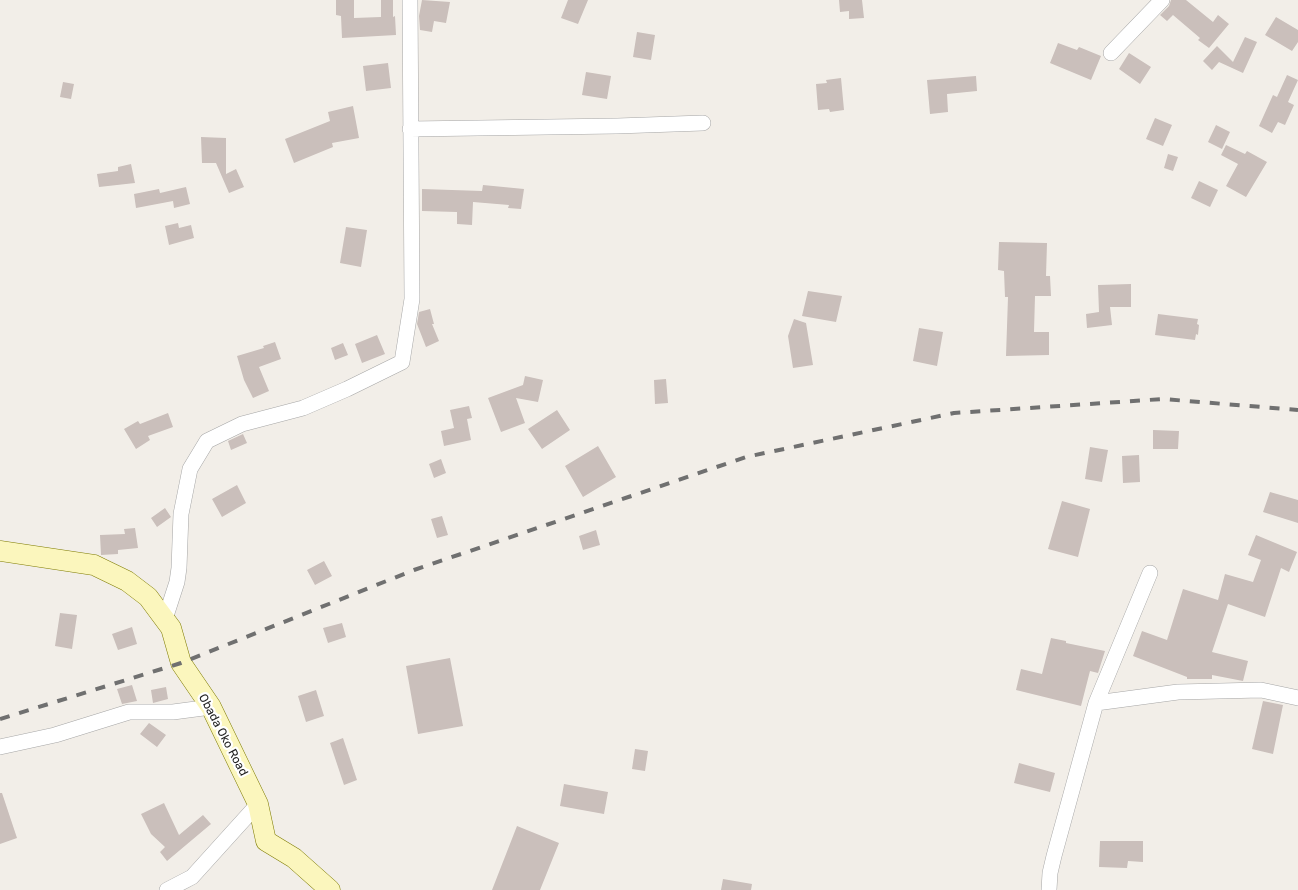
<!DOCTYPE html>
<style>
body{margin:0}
canvas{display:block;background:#f2eee8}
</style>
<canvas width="1298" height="890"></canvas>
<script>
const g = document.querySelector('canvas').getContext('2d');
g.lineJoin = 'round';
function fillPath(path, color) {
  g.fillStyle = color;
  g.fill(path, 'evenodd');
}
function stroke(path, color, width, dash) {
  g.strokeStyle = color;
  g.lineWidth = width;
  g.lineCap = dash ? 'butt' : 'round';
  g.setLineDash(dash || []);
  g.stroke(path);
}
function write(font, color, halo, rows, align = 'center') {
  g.font = font + ' Rubik,sans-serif';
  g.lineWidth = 4.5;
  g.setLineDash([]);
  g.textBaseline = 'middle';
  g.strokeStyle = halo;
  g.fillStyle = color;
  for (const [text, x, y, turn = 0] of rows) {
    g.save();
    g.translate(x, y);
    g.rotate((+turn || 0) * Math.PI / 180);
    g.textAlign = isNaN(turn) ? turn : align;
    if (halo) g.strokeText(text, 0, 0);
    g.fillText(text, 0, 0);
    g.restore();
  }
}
fillPath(new Path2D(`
 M 336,0 L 354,0 L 354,18 L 381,17 L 381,0 L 393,0 L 393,17 L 395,16 L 396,35 L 342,38 L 341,16 L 336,15 Z
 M 422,0 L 450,2 L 446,23 L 434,21 L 432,32 L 420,30 L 419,16 Z
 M 568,0 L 588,0 L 578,24 L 561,18 Z
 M 839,0 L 862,0 L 864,18 L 849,19 L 849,11 L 840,12 Z
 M 1171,0 L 1186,0 L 1213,22 L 1218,15 L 1229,24 L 1209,48 L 1198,40 L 1200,38 L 1173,15 L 1167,21 L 1160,15 L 1169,6 Z
 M 1276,17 L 1298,30 L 1298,42 L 1292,51 L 1265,35 Z
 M 637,32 L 655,35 L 651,60 L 633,57 Z
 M 1245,37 L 1257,42 L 1243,73 L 1219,62 L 1212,70 L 1203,61 L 1217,46 L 1233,62 Z
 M 1058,43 L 1077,50 L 1079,47 L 1101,56 L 1091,80 L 1050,63 Z
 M 1129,53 L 1151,67 L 1140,84 L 1119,69 Z
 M 388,63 L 391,88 L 366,91 L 363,66 Z
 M 586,72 L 611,76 L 607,99 L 582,95 Z
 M 1287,75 L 1298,80 L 1288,102 L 1294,105 L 1285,125 L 1278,122 L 1272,133 L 1259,126 L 1273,95 L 1277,97 Z
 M 976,76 L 977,91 L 947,94 L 948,112 L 930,114 L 927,80 Z
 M 841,78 L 844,110 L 830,112 L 829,109 L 818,110 L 816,84 L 827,83 L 826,80 Z
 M 63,82 L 74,84 L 71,99 L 60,97 Z
 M 353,106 L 359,138 L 332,143 L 333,147 L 294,163 L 285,139 L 330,121 L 328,112 Z
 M 1155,118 L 1172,125 L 1163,146 L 1146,139 Z
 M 1216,125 L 1230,132 L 1222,149 L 1208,142 Z
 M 201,137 L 226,138 L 226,174 L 236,169 L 244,187 L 229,193 L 216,163 L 202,163 Z
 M 1226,145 L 1245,154 L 1247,151 L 1267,162 L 1246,197 L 1226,186 L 1238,164 L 1221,155 Z
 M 1168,154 L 1178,157 L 1173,171 L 1164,168 Z
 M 131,164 L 135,183 L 99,187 L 97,174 L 118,171 L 118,167 Z
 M 1199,181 L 1218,190 L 1210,207 L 1191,198 Z
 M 483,185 L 524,189 L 521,209 L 508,208 L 509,205 L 473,202 L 472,225 L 457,224 L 457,212 L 422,211 L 422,189 L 482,191 Z
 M 186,187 L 190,204 L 174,208 L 173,201 L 136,208 L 134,194 L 159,189 L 160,193 Z
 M 178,223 L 179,228 L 191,225 L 194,238 L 169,245 L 165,226 Z
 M 346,227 L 367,230 L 361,267 L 340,263 Z
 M 999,242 L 1047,243 L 1046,276 L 1050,276 L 1051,296 L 1035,296 L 1034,332 L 1049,332 L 1049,355 L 1006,356 L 1008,297 L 1005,297 L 1004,271 L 998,270 Z
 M 1131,284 L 1131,307 L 1110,307 L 1112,325 L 1087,328 L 1086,314 L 1099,312 L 1098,285 Z
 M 808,291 L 842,296 L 836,322 L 802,316 Z
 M 430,309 L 434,324 L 432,324 L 439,341 L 426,347 L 417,324 L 419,312 Z
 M 1158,314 L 1198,319 L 1197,324 L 1199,325 L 1198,335 L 1196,334 L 1195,340 L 1155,335 Z
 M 794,319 L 806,323 L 813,365 L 793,368 L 788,336 Z
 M 919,328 L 943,332 L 937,366 L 913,361 Z
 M 377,335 L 385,354 L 362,363 L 355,344 Z
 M 275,342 L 281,359 L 259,367 L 269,391 L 253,398 L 244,380 L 237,356 L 264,348 L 263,346 Z
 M 343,343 L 348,355 L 335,360 L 331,348 Z
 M 525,376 L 543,380 L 538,402 L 516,398 L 525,423 L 501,432 L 488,398 L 523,385 Z
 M 666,379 L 668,403 L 655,404 L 654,380 Z
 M 469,406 L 472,418 L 467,419 L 471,440 L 444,446 L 441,431 L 454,428 L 450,410 Z
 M 557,410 L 570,430 L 542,449 L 528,429 Z
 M 168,413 L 173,427 L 148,436 L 150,440 L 136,449 L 124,429 L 138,421 L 140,424 Z
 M 1153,430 L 1179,431 L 1178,449 L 1153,449 Z
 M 243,434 L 247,443 L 231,450 L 228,441 Z
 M 598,446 L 616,477 L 583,497 L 565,466 Z
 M 1090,447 L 1108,450 L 1102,482 L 1085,479 Z
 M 1139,455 L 1140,482 L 1123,483 L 1122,456 Z
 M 441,459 L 446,473 L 434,478 L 429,464 Z
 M 237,485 L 246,503 L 222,517 L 212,499 Z
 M 1270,492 L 1298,500 L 1298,523 L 1263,512 Z
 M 1062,501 L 1090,509 L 1078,557 L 1048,549 Z
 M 165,508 L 171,517 L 157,527 L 151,518 Z
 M 442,516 L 448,535 L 437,538 L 431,519 Z
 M 135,528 L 138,548 L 118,550 L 118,554 L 101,555 L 100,535 L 125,534 L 124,529 Z
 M 596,530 L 600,545 L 583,550 L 579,536 Z
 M 1256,535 L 1297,552 L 1289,572 L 1281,568 L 1265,617 L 1228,604 L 1212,652 L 1248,661 L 1243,681 L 1212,675 L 1212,679 L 1187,679 L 1187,677 L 1133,656 L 1142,631 L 1167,640 L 1183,589 L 1218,600 L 1225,574 L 1253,582 L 1261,560 L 1248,555 Z
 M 324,561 L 332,576 L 315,585 L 307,570 Z
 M 60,613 L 77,615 L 72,649 L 55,646 Z
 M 342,623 L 346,637 L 328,643 L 323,628 Z
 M 132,627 L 137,644 L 118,650 L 112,634 Z
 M 1051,638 L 1066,641 L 1066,643 L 1105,651 L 1098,673 L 1090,671 L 1081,706 L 1016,690 L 1021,669 L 1042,674 Z
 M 450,658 L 463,726 L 418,734 L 406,666 Z
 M 132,685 L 137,701 L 122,704 L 117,689 Z
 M 166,687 L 168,699 L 153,703 L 151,690 Z
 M 316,690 L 324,716 L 306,722 L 298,696 Z
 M 1263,701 L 1283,705 L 1273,754 L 1252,749 Z
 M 149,723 L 166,735 L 157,747 L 140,734 Z
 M 343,738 L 357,780 L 344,785 L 330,743 Z
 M 635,749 L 648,751 L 645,771 L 632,769 Z
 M 1019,763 L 1055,773 L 1050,792 L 1014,783 Z
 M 564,784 L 608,792 L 604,814 L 560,806 Z
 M 0,793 L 2,793 L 17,838 L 0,844 Z
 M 164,803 L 179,835 L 203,815 L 211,824 L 167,861 L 160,852 L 165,847 L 151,834 L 141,814 Z
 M 517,826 L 559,843 L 540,890 L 492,890 Z
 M 1100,841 L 1143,841 L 1143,862 L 1128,861 L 1127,868 L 1099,867 Z
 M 723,879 L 752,884 L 751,890 L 721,890 Z`), '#cabfbb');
const minor = new Path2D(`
 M 1111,53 L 1162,0
 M 410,129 L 617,126 L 703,123
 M 165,619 L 177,582 L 179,568 L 181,514 L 190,469 L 207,441 L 242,424 L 303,408 L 347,389 L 402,362 L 412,299 L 410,0
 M 1096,703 L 1178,692 L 1261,690 L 1298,698
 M 0,747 L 55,735 L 129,712 L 173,712 L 211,707
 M 167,890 L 192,877 L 258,804
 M 1049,890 L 1050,873 L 1054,856 L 1096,703 L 1150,573`);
const secondary = new Path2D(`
 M 0,551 L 94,565 L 127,581 L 148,597 L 171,628 L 181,663 L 211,707 L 258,804 L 266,841 L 294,858 L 330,890`);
stroke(minor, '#a6a6a6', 16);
stroke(secondary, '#7f7c03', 21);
stroke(minor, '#fff', 15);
stroke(secondary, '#fbf6bd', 20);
stroke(new Path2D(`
 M 0,719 L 181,663 L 414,570 L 746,457 L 954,413 L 1163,399 L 1298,410`), '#707070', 4, [10, 10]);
write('12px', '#222', '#fff', [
 ["Obada Oko Road",223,735,62]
]);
</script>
